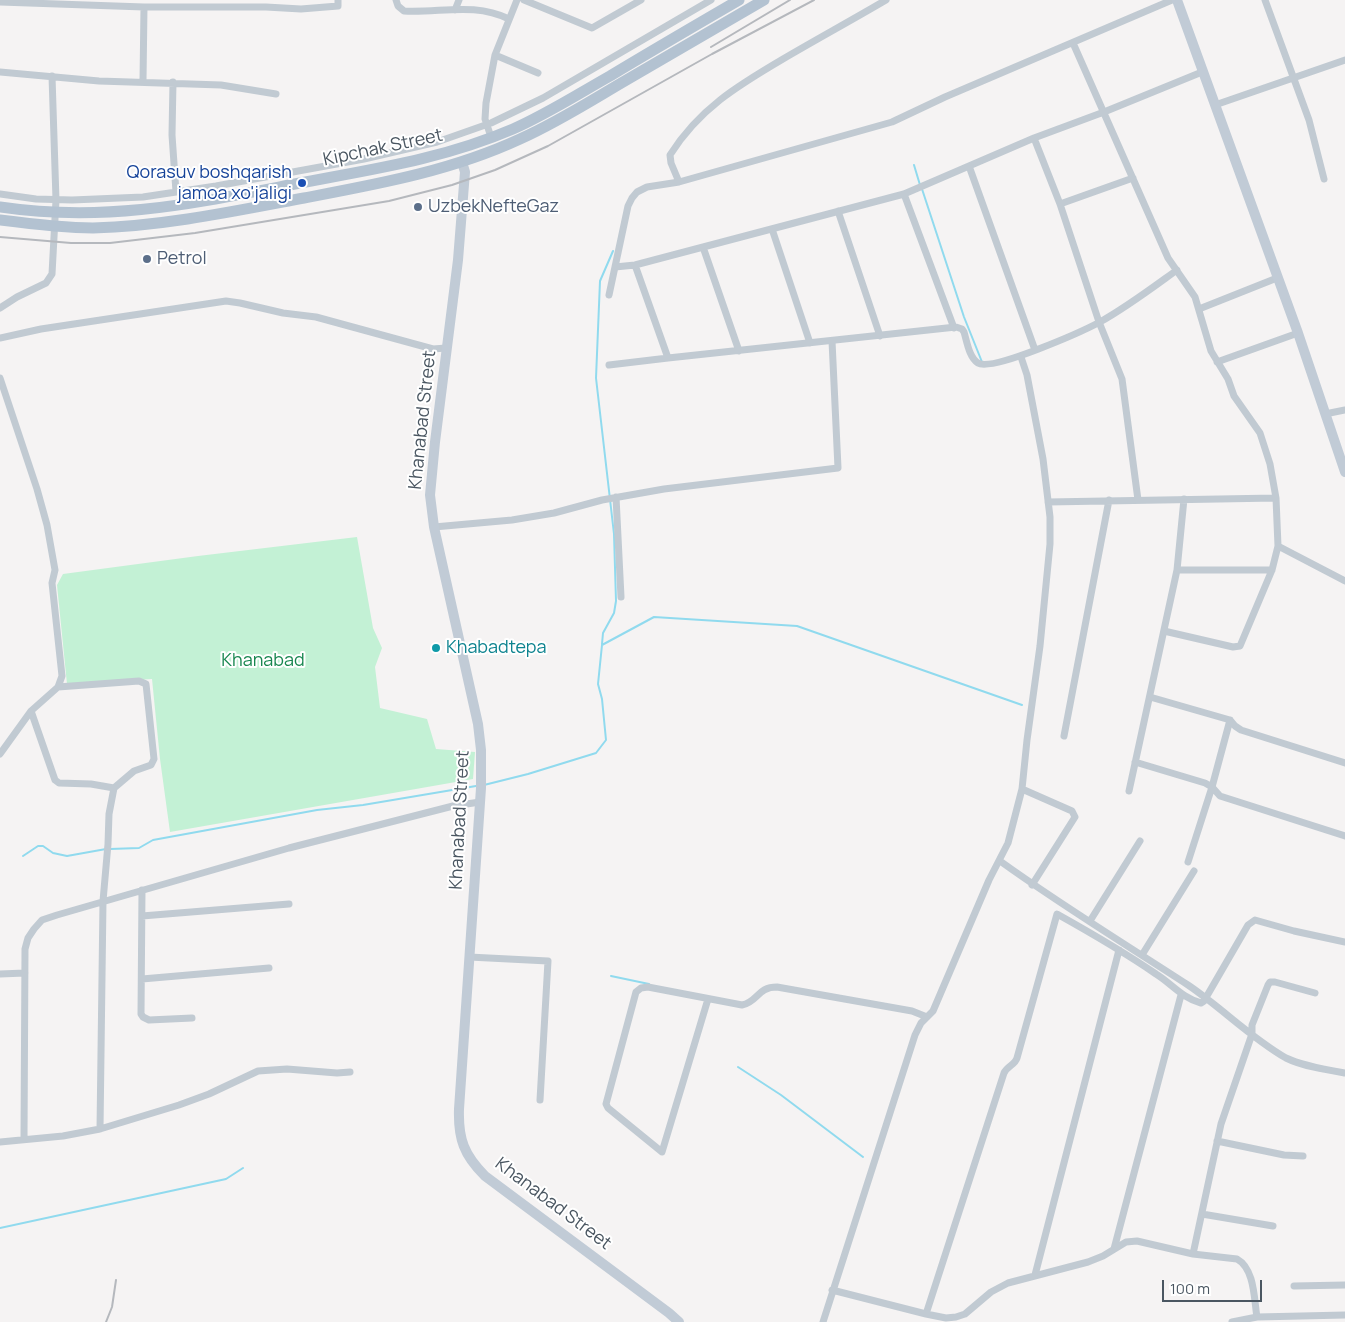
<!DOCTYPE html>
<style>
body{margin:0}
#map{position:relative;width:1345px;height:1322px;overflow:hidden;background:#f5f3f3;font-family:Manrope,sans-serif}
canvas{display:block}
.scale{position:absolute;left:1162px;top:1280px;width:100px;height:22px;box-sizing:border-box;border:2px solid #4a5661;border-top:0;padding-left:6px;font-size:15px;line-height:18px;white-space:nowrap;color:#4a5661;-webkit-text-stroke:4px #fff;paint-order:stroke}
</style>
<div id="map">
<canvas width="1345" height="1322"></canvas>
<div class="scale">100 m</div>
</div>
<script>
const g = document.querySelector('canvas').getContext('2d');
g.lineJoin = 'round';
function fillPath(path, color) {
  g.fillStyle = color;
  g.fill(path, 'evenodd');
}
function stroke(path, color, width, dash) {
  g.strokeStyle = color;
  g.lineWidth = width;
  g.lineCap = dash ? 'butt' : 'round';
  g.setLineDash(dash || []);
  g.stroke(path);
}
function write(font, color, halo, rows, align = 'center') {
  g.font = font + ' Manrope,sans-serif';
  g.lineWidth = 4;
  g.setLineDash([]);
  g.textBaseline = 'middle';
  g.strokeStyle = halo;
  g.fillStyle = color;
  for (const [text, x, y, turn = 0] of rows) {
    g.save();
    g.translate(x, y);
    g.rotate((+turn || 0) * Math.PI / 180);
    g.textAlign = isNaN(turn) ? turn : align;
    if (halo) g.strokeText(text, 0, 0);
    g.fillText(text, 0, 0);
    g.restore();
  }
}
fillPath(new Path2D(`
 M 357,537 L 373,628 L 382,648 L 375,667 L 380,708 L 427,719 L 436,749 L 475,752 L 473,779 L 170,832 L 160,759 L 152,679 L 67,684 L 57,585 L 63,574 L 198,556 Z`), '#c3f1d5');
stroke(new Path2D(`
 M 914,165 L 920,185
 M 922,189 L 964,317 L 982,362
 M 602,644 L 603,633 L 614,613 L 616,601 L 614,534 L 596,378 L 600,281 L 613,251
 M 484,785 L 528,774 L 596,753 L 606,740 L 602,699 L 598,684 L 602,645 L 654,617 L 797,626 L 1022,705
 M 110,849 L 139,848 L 153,840 L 317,810 L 363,805 L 476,786
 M 23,856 L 38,846 L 43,846 L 53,853 L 67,856 L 106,849
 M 611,976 L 649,984
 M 738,1067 L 781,1095 L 863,1157
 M 0,1228 L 226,1179 L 243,1168`), '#90daee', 2);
stroke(new Path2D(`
 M 396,0 L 398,6 L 404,11 C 441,13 474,2 509,19
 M 524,0 L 592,28 L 641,0
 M 1265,0 L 1309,120 L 1324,179
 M 0,2 L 144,7 L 266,7 L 301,9 L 338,6 L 338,0
 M 455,10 L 459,0
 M 1073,43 L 1168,258 L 1195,297 L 1211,351 L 1228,379 L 1234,396 L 1260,433 L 1270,464 L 1276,498 L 1278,546 L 1345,581
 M 495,55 L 538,73
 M 0,72 L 99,81 L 221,85 L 276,94
 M 143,81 L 144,7
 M 173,82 L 172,135 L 176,192
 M 1215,105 L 1345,60
 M 491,137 L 485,119 L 486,103 L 495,55 L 517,0
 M 1034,138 L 1060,204 L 1099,322 L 1122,379 L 1138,500
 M 969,166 L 1035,350
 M 679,182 L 671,163 L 670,155 C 699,109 737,86 783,59 C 817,39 852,20 886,0
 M 0,194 L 36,199 L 72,200 L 143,197 L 216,186 L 364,159 L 437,142 L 491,123 L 543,98 L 711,0
 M 904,194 L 954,328
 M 1060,204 L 1133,178
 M 838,211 L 880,336
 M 772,229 L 810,343
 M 703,247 L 739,351
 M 635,265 L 668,358 L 956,327 L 962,329 L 964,332 C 967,342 969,357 978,363 C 992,372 1083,331 1100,322 C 1127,307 1152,288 1177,270
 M 615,267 L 635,265 L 904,194 L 1034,138 L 1104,112 L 1202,72
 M 609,295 L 628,206 L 632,198 L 637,192 L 647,187 L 679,182 L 892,122 L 945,97 L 1172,0
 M 0,308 L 17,297 L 46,283 L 52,274 L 56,200 L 52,76
 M 1199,309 L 1277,278
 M 0,338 L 41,329 L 226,301 L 240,303 L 283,313 L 316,317 L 433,349 L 446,348
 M 1217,362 L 1298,333
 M 609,365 L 668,358
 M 0,378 L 37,489 L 47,525 L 55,570 L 52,583 L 62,676 L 58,687 L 31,711 L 0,754
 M 1325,414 L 1345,410
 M 616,497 L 621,597
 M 1048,502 L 1276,498
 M 434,527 L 512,520 L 554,513 L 602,500 L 664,489 L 838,468 L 832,341
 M 1177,570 L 1272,570
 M 1164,631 L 1233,647 L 1240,646 L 1272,570 L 1278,546
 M 1150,697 L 1230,720 L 1235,726 L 1241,730 L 1345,763
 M 31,711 L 55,780 L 59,783 L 91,784 L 114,788 L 134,771 L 151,765 L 154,759 L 146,684 L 139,681 L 58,687
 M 1064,736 L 1109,500
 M 1135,762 L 1205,783 L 1212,787 L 1220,796 L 1345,836
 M 1022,789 L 1072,811 L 1075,817 L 1032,885
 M 1129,791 L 1177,570 L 1184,499
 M 1000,861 C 1061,905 1125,944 1188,985 C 1222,1008 1251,1038 1286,1058 C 1302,1066 1327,1070 1345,1073
 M 1188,862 L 1212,787 L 1230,720
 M 142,890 L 141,1014 L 143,1017 L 149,1020 L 192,1018
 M 142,916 L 289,904
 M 1090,921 L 1140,841
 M 1142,955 L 1194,871
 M 469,957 L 548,961 L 540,1100
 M 0,974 L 25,973
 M 142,979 L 269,968
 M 708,999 L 662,1152 L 608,1108 L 606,1104 L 636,992 L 641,988 L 648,987 L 742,1005 C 758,1002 757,987 777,987 L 912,1011 L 927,1017
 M 100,1129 L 103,901 L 108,844 L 109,814 L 114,788
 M 24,1139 L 25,949 L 28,938 L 34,929 L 42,920 L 57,915 L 289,848 L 453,806 L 480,802
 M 1217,1141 L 1284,1155 L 1303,1156
 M 0,1142 L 63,1136 L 100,1129 L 179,1105 L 209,1094 L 258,1071 L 287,1069 L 337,1073 L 350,1072
 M 1202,1214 L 1273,1226
 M 1114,1249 L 1181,995
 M 1193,1254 L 1221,1124 L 1252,1034 L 1252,1025 L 1268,985 L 1270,982 L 1275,982 L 1315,993
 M 1035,1275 L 1119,950
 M 1294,1286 L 1345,1285
 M 832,1290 L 926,1314 L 946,1318 L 956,1317 L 965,1314 L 991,1292 L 1008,1283 L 1088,1262 L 1103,1256 L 1126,1242 L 1137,1241 L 1193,1254 L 1237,1259 C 1255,1269 1254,1300 1257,1317
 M 926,1314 L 1004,1073 C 1007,1066 1015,1065 1017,1058 L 1057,914 C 1091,933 1124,952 1156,974 C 1172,984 1182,998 1201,1003 L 1204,1001 L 1248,925 L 1255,920 L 1294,931 L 1345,942
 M 823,1322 L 915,1035 L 921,1023 L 933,1011 L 989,880 L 1008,843 L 1022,789 L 1027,740 L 1040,646 L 1050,544 L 1050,517 L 1043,459 L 1027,375 L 1021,357
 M 1232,1322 L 1257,1317 L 1345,1315`), '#c1cad2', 7);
stroke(new Path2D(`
 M 1177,0 L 1298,333 L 1345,472
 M 462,162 L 465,172 L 458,260 L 435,442 L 430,495 L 434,527 L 478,724 L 481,750 L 481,788 L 459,1109 C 458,1139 464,1155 485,1176 L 669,1313 L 679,1322`), '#c1cbd6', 10);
stroke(new Path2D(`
 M 0,207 C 107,223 196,203 300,183 C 374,169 443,159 513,129 C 547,114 578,94 610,76 C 653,50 696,25 739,0
 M 0,220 C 31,224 62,228 93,228 C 164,226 235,211 304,198 C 378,184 451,171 520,139 C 556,123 589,102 623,82 C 670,55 717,27 764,0`), '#b3c2d1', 11);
stroke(new Path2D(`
 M 711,47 L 790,0
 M 0,237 L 71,243 L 110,243 L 195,233 L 389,201 L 452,185 L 495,170 L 548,146 L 712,54 L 814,0
 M 106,1322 L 112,1307 L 116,1280`), '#b5b8bd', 2);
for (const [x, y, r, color] of [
 [302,183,5,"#1a4fb4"],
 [418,207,5,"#5c6f8a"],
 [147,259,5,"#5c6f8a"],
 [436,648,5,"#0f9aa8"]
]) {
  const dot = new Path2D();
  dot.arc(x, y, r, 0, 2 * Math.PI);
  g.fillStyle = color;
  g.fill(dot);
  stroke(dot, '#fff', 2);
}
write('18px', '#4a5661', '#fff', [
 ["Kipchak Street",383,148,-12],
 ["Khanabad Street",423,420,-84],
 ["Khanabad Street",460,820,-87],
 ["Khanabad Street",553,1204,37]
]);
write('18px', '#164399', '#fff', [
 ["Qorasuv boshqarish",292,173],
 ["jamoa xo'jaligi",292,194]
], 'right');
write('18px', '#4e5e75', '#fff', [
 ["UzbekNefteGaz",428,207],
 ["Petrol",157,259]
], 'left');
write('18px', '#0d838f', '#fff', [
 ["Khabadtepa",446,648]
], 'left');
write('18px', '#17864f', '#fff', [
 ["Khanabad",263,661]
]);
</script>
